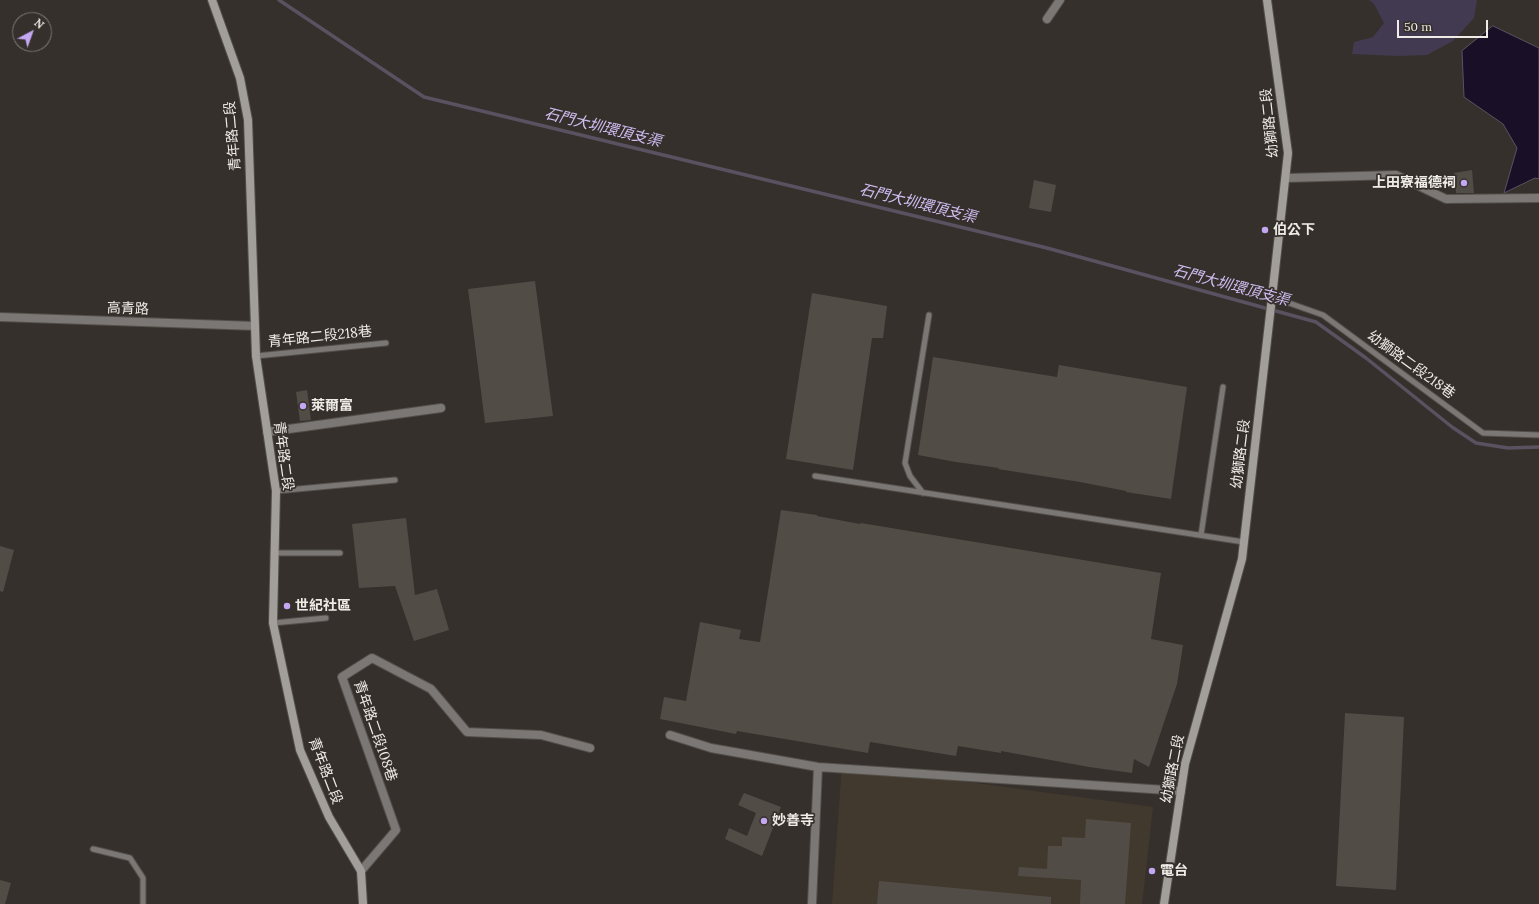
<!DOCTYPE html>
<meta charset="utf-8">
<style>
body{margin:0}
#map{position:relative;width:1539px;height:904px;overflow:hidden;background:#35302b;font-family:Lora,serif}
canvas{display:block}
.north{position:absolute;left:12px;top:12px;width:40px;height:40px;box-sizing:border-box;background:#35302b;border:1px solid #7f7b77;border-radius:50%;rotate:41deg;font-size:11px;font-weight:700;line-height:16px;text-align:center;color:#efece8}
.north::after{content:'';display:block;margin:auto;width:14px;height:18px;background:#c3a7f2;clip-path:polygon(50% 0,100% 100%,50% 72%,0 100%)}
.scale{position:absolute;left:1397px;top:20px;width:91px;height:18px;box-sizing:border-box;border:2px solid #efece8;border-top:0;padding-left:5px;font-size:12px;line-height:14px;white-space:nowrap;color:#efece8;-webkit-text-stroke:3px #35302b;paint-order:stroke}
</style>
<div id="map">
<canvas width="1539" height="904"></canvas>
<div class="north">N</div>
<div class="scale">50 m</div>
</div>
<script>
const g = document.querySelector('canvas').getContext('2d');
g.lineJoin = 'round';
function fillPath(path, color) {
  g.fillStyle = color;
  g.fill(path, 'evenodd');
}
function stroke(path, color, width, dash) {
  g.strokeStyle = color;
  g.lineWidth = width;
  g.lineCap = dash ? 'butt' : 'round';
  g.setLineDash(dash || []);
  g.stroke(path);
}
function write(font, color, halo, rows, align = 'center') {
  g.font = font + ' Lora,"Noto Sans TC",serif';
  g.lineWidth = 3.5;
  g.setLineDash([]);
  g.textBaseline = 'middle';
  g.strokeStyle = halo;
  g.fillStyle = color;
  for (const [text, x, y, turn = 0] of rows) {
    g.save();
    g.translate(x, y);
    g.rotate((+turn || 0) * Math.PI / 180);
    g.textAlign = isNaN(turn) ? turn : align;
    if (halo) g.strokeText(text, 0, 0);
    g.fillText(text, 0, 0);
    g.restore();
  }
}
fillPath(new Path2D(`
 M 842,765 L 1153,807 L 1142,904 L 832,904 Z`), '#41392e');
fillPath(new Path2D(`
 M 1369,0 L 1477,0 L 1474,18 L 1453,41 L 1427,55 L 1398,56 L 1352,54 L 1354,42 L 1373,37 L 1384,23 L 1374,4 Z`), '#423a50');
const water = new Path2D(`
 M 1493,26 L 1539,48 L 1539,179 L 1535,178 L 1504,193 L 1517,148 L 1503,124 L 1464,97 L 1462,51 Z`);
fillPath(water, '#191027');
stroke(water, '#595261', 1);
stroke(new Path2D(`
 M 279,0 L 424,97 L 1047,248 L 1316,322 L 1366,358 L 1452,427 L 1476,443 L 1508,448 L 1539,447`), '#595261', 3.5);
fillPath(new Path2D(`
 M 1472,170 L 1474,193 L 1456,193 L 1454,173 Z
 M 1034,180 L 1056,185 L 1051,212 L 1029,208 Z
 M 535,281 L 553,416 L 485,423 L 468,289 Z
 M 812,293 L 887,306 L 883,338 L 872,338 L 853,470 L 786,459 Z
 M 933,357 L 1057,377 L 1059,365 L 1187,387 L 1171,499 L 1126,492 L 1126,491 L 1080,482 L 998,469 L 999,468 L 956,462 L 918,455 Z
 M 307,390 L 311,420 L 300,421 L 296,392 Z
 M 781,510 L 817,515 L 817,516 L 860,524 L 861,523 L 1161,573 L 1151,639 L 1183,645 L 1177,684 L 1149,767 L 1134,759 L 1132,773 L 1089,767 L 1001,751 L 1001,753 L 958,746 L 956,756 L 870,742 L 868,753 L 737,731 L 736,734 L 660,719 L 664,697 L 686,701 L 700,622 L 741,630 L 739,639 L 760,642 Z
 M 406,518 L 415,595 L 437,589 L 449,630 L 414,641 L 395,586 L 359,588 L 352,524 Z
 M 0,546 L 14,550 L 3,592 L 0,591 Z
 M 1345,713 L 1404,717 L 1396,890 L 1336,886 Z
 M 744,793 L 781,807 L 762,856 L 725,839 L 729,828 L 747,836 L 756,813 L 738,805 Z
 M 1086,819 L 1131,823 L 1125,904 L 1080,904 L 1081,880 L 1018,876 L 1019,867 L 1047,869 L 1048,846 L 1062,846 L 1062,837 L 1085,838 Z
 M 0,880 L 11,883 L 5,904 L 0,904 Z
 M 879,881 L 1051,897 L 1051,904 L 877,904 Z`), '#514c46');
const lane = new Path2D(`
 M 1272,297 L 1323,315 L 1483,433 L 1539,435
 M 256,356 L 386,343
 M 815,476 L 1244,542
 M 276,491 L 395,480
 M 923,493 L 910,476 L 905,463 L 929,315
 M 1201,535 L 1223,387
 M 274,553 L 340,553
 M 273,623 L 326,618
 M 93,849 L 130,858 L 143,878 L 143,904`);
const street = new Path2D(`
 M 1047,19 L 1060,0
 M 1286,178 L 1396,175 L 1446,199 L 1539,198
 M 0,317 L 255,326
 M 267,432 L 441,408
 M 670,735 L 711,748 L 818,767 L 1181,791
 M 361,871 L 396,830 L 342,677 L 372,658 L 431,689 L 467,732 L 541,735 L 590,748
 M 812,904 L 818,767`);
const secondary = new Path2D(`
 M 212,0 L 240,78 L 248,120 L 256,356 L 276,491 L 273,623 L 300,750 L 329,817 L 361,871 L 363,904
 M 1164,904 L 1185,764 L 1242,559 L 1272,297 L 1288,153 L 1267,0`);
stroke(lane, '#534e49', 7);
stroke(street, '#534e49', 10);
stroke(secondary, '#534e49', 10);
stroke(lane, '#7a7774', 5);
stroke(street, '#7a7774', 8);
stroke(secondary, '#a29f9a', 8);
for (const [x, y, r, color] of [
 [1464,183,4,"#c3a7f2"],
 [1265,230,4,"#c3a7f2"],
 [303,406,4,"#c3a7f2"],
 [287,606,4,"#c3a7f2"],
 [764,821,4,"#c3a7f2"],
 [1152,871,4,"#c3a7f2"]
]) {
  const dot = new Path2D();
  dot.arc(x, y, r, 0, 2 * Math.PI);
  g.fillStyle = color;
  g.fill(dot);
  stroke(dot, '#35302b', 1.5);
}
write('14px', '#efece8', '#35302b', [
 ["幼獅路二段",1270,123,-96],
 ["青年路二段",233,136,-95],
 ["高青路",128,309,2],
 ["青年路二段218巷",320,337,-6],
 ["幼獅路二段218巷",1411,365,36],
 ["幼獅路二段",1241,454,-83],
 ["青年路二段",283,456,82],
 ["青年路二段108巷",375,731,71],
 ["幼獅路二段",1173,769,-79],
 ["青年路二段",325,771,69]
]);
write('bold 14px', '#efece8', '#35302b', [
 ["上田寮福德祠",1456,183,"right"],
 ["伯公下",1273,230],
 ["萊爾富",311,406],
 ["世紀社區",295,606],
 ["妙善寺",772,821],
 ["電台",1160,871]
], 'left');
write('italic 15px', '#d0bdf3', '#35302b', [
 ["石門大圳環頂支渠",603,128,14],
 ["石門大圳環頂支渠",918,204,14],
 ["石門大圳環頂支渠",1231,286,15]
]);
</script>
